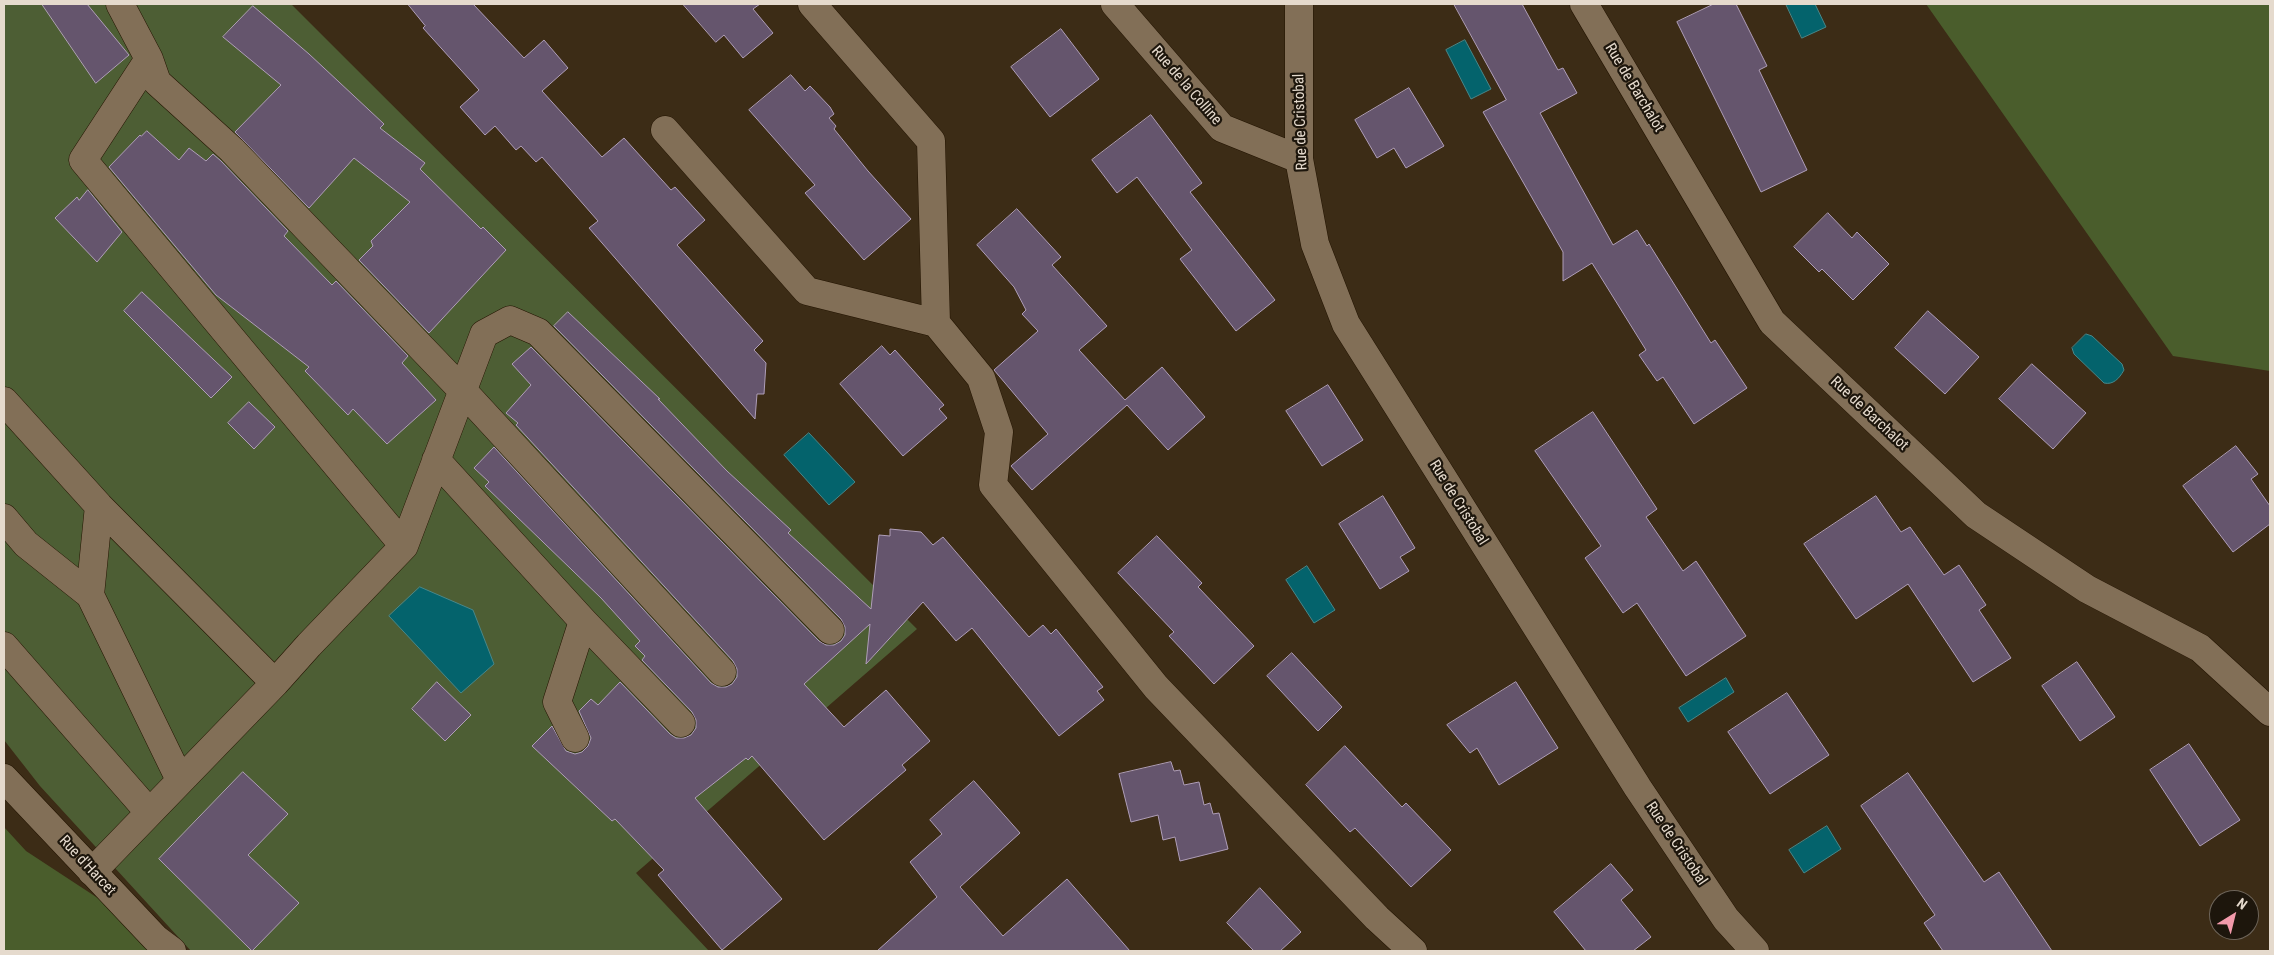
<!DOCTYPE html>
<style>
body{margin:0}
#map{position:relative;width:2274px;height:955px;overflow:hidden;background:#3c2c16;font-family:"Roboto Condensed",sans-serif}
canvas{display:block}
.frame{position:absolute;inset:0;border:5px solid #e5dacd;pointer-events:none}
.north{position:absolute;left:2209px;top:890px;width:50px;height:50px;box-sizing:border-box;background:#1d160c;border:1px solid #6d6459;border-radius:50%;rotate:36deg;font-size:14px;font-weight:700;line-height:20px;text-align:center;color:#e5dacd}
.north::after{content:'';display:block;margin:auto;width:18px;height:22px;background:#f39aab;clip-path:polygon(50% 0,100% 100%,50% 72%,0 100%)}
</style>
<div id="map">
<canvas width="2274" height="955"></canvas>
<div class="frame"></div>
<div class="north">N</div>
</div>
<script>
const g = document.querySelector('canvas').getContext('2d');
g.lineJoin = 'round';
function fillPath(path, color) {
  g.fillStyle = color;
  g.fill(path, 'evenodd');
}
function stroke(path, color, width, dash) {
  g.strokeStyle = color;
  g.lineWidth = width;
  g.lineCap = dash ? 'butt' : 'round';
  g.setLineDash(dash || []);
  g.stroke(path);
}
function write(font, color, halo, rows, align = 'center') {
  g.font = font + ' "Roboto Condensed",sans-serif';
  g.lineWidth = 4.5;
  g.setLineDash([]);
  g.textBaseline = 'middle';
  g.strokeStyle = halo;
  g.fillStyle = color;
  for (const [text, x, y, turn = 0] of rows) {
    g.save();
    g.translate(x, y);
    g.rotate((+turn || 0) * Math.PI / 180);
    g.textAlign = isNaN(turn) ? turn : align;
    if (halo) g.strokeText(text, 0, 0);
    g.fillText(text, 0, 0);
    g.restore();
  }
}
fillPath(new Path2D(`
 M 4,4 L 291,4 L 917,629 L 636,873 L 709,951 L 191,951 L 40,786 L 4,740 Z`), '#4d5e34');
fillPath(new Path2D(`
 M 1926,4 L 2270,4 L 2270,371 L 2173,356 Z
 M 4,827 L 26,851 L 145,929 L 184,951 L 4,951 Z`), '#4a5d2c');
const water = new Path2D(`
 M 1786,4 L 1815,4 L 1826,27 L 1802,38 Z
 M 1465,40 L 1491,89 L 1471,99 L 1446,50 Z
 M 2086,334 L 2092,336 L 2122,364 L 2124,370 C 2119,379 2113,385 2104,383 L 2074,354 L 2072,348 Z
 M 809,433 L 855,482 L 829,505 L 784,455 Z
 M 1307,566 L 1335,610 L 1314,623 L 1286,580 Z
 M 420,587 L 473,610 L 494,664 L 461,693 L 389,616 Z
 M 1726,678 L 1734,692 L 1688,722 L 1679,708 Z
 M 1827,826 L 1841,849 L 1804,873 L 1789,850 Z`);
fillPath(water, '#04636c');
stroke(water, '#488789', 1);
const building = new Path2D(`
 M 42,4 L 87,4 L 129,55 L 96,83 Z
 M 408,4 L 473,4 L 524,58 L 544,40 L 568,68 L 542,91 L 602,157 L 624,138 L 671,190 L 675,187 L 705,220 L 677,245 L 763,341 L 754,350 L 766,363 L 764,394 L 757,394 L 755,419 L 589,228 L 598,221 L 542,157 L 536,162 L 521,146 L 516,150 L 495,126 L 485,135 L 460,107 L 479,90 L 423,28 L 425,26 Z
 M 683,4 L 760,4 L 753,9 L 773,33 L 743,58 L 724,35 L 716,42 Z
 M 1454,4 L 1522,4 L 1558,70 L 1563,68 L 1577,93 L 1540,113 L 1613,245 L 1637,230 L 1647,246 L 1649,244 L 1711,343 L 1715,340 L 1747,388 L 1694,424 L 1663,377 L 1657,381 L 1639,355 L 1646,350 L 1592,263 L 1563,281 L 1563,252 L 1483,112 L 1506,100 Z
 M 1714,4 L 1736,4 L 1767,66 L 1759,70 L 1807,170 L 1761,192 L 1677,22 Z
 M 253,6 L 309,54 L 384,124 L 380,128 L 425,163 L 420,169 L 481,229 L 483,227 L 506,250 L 429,333 L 359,260 L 373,246 L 371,241 L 410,202 L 354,158 L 309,208 L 235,132 L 281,85 L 223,37 Z
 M 1061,29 L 1099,79 L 1050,117 L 1011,67 Z
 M 791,75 L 805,91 L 810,86 L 830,107 L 834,114 L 829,118 L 836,126 L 834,129 L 868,171 L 911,219 L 864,260 L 805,193 L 815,185 L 749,110 Z
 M 1409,88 L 1444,146 L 1406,168 L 1394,148 L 1377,158 L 1355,120 Z
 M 1151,115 L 1202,183 L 1190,192 L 1275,300 L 1236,331 L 1180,259 L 1192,250 L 1137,177 L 1117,193 L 1092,160 Z
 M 147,131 L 179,160 L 189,148 L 206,161 L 213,154 L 221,161 L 288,231 L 284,236 L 332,285 L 336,281 L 408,356 L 402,363 L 436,400 L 387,444 L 353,409 L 348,415 L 305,371 L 309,367 L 216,295 L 109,167 L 140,135 L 141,136 Z
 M 88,190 L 122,232 L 97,262 L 55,218 L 77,197 L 79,200 Z
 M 1017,209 L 1061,257 L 1052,265 L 1107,326 L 1079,350 L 1125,400 L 1162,367 L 1205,417 L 1168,450 L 1127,405 L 1032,490 L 1011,466 L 1048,434 L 994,370 L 1038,331 L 1022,314 L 1026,310 L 1014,287 L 977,245 Z
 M 1828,213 L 1852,238 L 1857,232 L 1889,264 L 1853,300 L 1822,269 L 1819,272 L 1794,247 Z
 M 142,292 L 232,377 L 211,398 L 124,311 Z
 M 1928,311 L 1979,357 L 1945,394 L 1895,348 Z
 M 568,312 L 660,399 L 658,399 L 727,471 L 791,530 L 788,533 L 871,609 L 879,535 L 890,536 L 890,529 L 921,532 L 933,545 L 943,537 L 1029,637 L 1043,625 L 1051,634 L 1056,629 L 1103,687 L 1097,691 L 1104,700 L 1059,736 L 972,628 L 956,641 L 923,602 L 866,664 L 870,624 L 804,684 L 844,727 L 886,690 L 930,741 L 902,765 L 906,770 L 824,840 L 752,756 L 748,760 L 746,758 L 695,798 L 782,899 L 722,950 L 658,875 L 664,870 L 615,819 L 612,821 L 532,746 L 552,726 L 566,751 L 575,754 L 582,752 L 588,746 L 591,738 L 579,711 L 591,699 L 598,705 L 620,682 L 670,734 L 676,738 L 684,738 L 691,735 L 696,728 L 696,720 L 692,712 L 642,660 L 645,656 L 635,646 L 640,641 L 601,598 L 485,486 L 489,482 L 474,468 L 494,447 L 711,683 L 718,687 L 726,687 L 732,684 L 737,677 L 737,669 L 733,661 L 516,425 L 518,423 L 506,413 L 531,385 L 512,364 L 531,347 L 819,641 L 826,645 L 834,645 L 841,641 L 845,635 L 845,627 L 841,619 L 554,326 Z
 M 882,346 L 890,355 L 895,350 L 944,405 L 939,409 L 947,418 L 903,456 L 840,384 Z
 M 2032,364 L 2086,413 L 2053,449 L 1999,399 Z
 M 1328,385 L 1363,440 L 1322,466 L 1286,411 Z
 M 249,402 L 275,427 L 254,449 L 228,423 Z
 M 1593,412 L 1657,509 L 1646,517 L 1683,571 L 1696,561 L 1746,636 L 1686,676 L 1637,603 L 1623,613 L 1585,558 L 1601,546 L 1535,451 Z
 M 2236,446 L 2258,474 L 2251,479 L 2270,506 L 2270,524 L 2233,552 L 2183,486 Z
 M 1383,496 L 1415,548 L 1400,557 L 1409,571 L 1380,589 L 1339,524 Z
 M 1876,496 L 1901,532 L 1910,527 L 1944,575 L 1959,565 L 1986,605 L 1979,610 L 2011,658 L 1973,682 L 1908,584 L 1856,619 L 1804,544 Z
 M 1157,536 L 1202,583 L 1198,587 L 1254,646 L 1214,684 L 1169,636 L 1174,632 L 1118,573 Z
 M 1292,653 L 1342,707 L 1318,731 L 1267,676 Z
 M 2077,662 L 2115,717 L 2080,741 L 2042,686 Z
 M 437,682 L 471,715 L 445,741 L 412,709 Z
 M 1516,682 L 1558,748 L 1499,785 L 1477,748 L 1470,753 L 1447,725 Z
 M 1787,693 L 1829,755 L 1770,794 L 1728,732 Z
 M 2189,744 L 2240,820 L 2200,846 L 2150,770 Z
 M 1345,746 L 1402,807 L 1406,803 L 1451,850 L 1411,887 L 1355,828 L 1350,832 L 1306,785 Z
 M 1171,762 L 1174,771 L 1180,770 L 1184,785 L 1199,782 L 1204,805 L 1210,803 L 1213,814 L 1219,813 L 1228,849 L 1180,861 L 1175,837 L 1163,840 L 1158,815 L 1131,822 L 1119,774 Z
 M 243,772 L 288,814 L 248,855 L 299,903 L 252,951 L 159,859 Z
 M 1908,773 L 1984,882 L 1999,872 L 2052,951 L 1943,951 L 1924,923 L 1935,915 L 1861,806 Z
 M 974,781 L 1020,833 L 960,887 L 1003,936 L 1067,879 L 1130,951 L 877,951 L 937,897 L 910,862 L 942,834 L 930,820 Z
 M 1611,864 L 1633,890 L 1621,900 L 1651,937 L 1633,951 L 1586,951 L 1554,912 Z
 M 1260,888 L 1301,932 L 1280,951 L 1254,951 L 1227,923 Z`);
fillPath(building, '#65556d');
stroke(building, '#af9eb8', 1);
const minor = new Path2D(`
 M 120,4 L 149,59 L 83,160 L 404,546
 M 812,4 L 931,141 L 936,323
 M 1115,4 L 1222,128 L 1299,159
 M 1299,4 L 1299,159 L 1315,244 L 1346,324 L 1638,788 L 1726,919 L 1755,951
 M 1584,4 L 1772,322 L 1976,515 L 2087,589 L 2200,648 L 2270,712
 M 149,59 L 157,82 L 232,150 L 463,391 L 722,672
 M 665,130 L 807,291 L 936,323 L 981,378 L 999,432 L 993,485 L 1156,687 L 1377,918 L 1413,951
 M 4,401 L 99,506 L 275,683
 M 436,460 L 583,621 L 557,702 L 575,738
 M 4,518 L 26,544 L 90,595 L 180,780
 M 90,595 L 99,506
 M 583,621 L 681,723
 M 4,646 L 149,812
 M 4,778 L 156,939 L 172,951
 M 92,872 L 275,683 L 309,645 L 404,546 L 484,334 L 510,320 L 538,332 L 830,630`);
stroke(minor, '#231401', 29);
stroke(minor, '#826f57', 28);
write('15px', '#e5dacd', '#1d160c', [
 ["Rue de la Colline",1186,86,49],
 ["Rue de Barchalot",1634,88,59],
 ["Rue de Cristobal",1301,122,-92],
 ["Rue de Barchalot",1869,414,43],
 ["Rue de Cristobal",1458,503,58],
 ["Rue de Cristobal",1676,844,56],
 ["Rue d'Harcet",87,866,47]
]);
</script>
